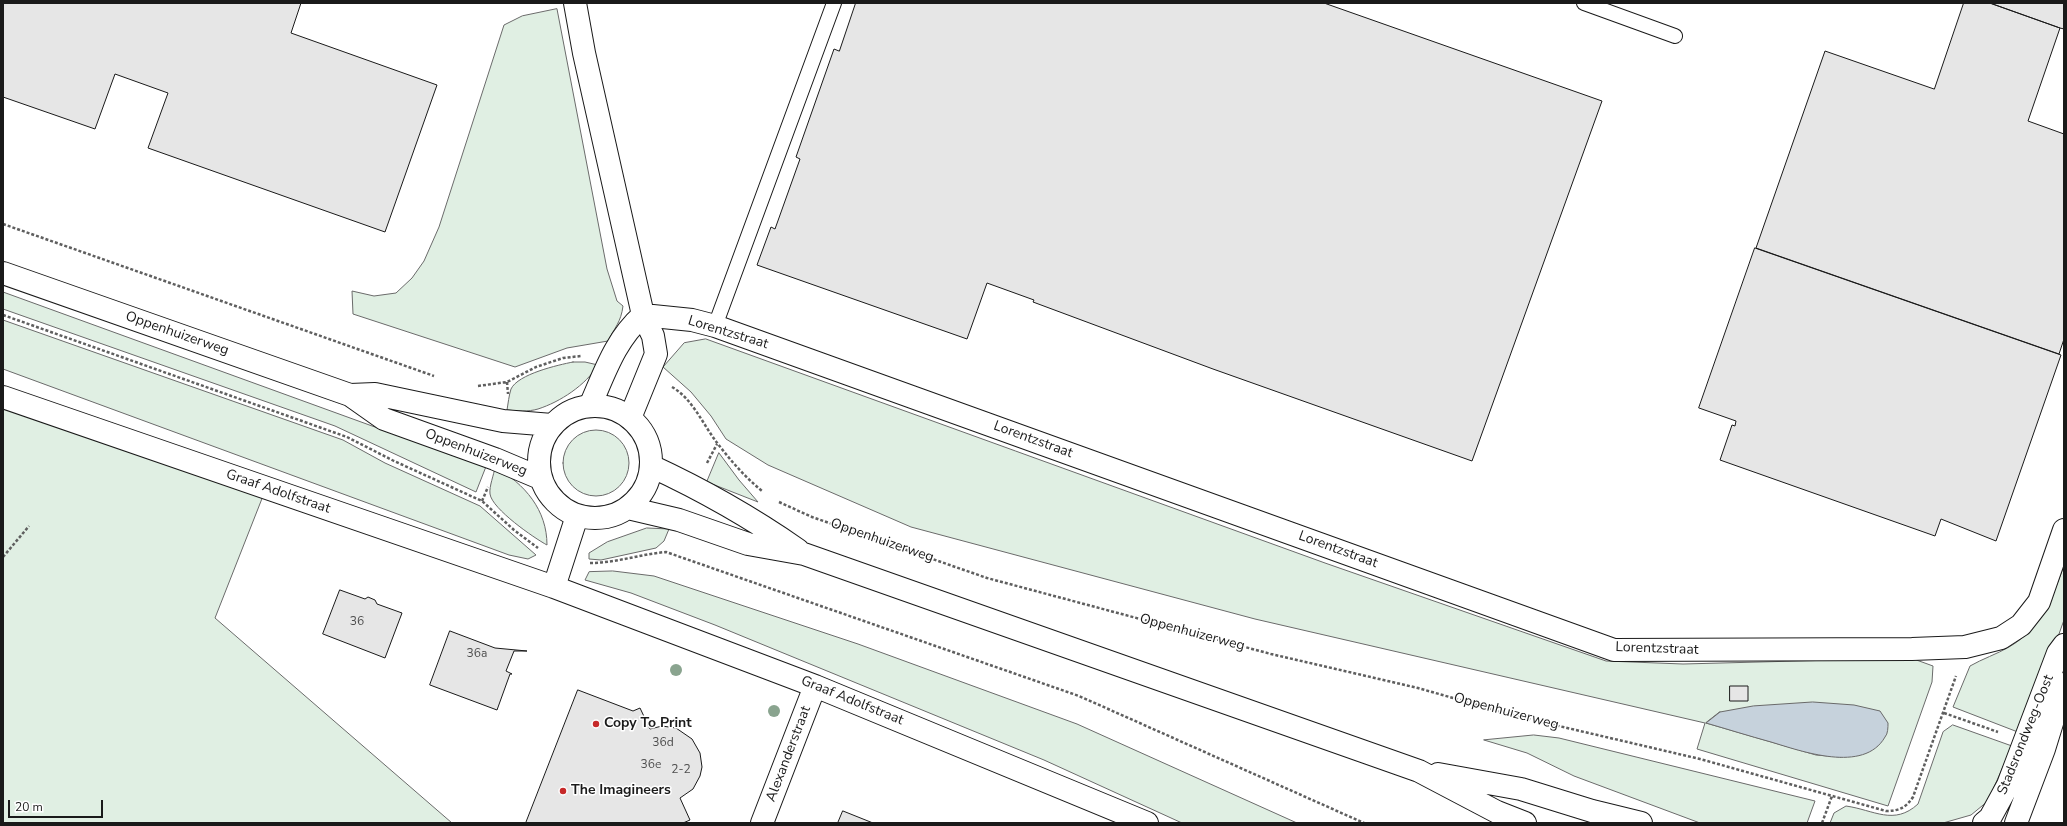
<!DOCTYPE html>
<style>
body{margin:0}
#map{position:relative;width:2067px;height:826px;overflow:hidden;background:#fff;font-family:"Nunito Sans",sans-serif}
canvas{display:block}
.frame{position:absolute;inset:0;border:4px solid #1a1a1a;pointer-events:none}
.scale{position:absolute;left:8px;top:800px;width:95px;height:18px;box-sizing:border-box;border:2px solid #1a1a1a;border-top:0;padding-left:5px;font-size:12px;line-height:14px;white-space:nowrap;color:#1a1a1a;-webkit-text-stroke:3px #fff;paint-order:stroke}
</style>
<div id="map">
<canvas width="2067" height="826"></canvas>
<div class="frame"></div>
<div class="scale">20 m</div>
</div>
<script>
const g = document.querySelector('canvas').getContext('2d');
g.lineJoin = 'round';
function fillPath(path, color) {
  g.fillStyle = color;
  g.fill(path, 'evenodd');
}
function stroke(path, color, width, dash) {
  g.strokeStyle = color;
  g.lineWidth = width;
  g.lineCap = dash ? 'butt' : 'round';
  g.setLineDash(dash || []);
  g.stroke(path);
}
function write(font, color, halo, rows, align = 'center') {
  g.font = font + ' "Nunito Sans",sans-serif';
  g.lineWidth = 3;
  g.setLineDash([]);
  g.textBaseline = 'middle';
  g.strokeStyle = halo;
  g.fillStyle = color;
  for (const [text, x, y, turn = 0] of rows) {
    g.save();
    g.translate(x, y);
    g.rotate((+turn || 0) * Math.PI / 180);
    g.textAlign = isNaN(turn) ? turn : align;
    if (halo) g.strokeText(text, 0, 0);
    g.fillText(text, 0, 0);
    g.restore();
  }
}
const green = new Path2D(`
 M 557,9 L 607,269 L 617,301 L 623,306 C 621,322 615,327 608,341 L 567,348 L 515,367 L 353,314 L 352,291 L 374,296 L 396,293 L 412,278 L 424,261 L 439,227 L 504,25 L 522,16 Z
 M 3,292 L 430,447 L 487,464 L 476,492 L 335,426 L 3,309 Z
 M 3,320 L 343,440 L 385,463 L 480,506 L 536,555 L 528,559 L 509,555 L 3,369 Z
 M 706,339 L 1325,563 L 1606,661 L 1683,664 L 1911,658 L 1933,666 L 1932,682 L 1888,806 L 1697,749 L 1705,723 L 1255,619 L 911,527 L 768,465 L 726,439 L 711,416 L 691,392 L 663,367 L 684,343 ZM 1720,712 L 1841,757 L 1816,755 L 1706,723 Z
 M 573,362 L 585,362 L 598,365 C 586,385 560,402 538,409 C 528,412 517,411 507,410 C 508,404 509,395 511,389 C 518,374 558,365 573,362 Z
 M 3,404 L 263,496 L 215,618 L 452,823 L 3,823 Z
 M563 463a33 33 0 1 1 66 0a33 33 0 1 1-66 0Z
 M 719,453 L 739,480 L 758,502 L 707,482 Z
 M 495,467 C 525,484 547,510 547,545 C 534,538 492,509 490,494 C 489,486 494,475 495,467 Z
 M 647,528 L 669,529 L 664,541 L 656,548 L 601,560 L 589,559 L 589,553 L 607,542 Z
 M 2064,566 L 2064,620 L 2023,734 L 1953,707 L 1970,666 C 1982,659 1997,654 2009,647 C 2042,628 2051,599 2064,566 Z
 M 613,571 L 654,576 L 858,644 L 1077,724 L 1297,823 L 1182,823 L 1044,760 L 715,625 L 631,593 L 585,580 L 589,572 Z
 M 1953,725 L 2012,746 L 1988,801 L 1971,815 L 1943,823 L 1830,823 L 1834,813 L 1846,806 C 1874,810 1894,826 1918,804 L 1943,732 Z
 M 1534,735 L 1559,738 L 1815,801 L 1807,823 L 1700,823 L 1574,776 L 1527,753 L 1484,740 Z`);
fillPath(green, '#e0efe3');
stroke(green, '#6a6a6a', 1);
const water = new Path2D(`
 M 1813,702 L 1854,705 L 1880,711 L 1888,723 C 1888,727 1888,734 1885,737 C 1864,774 1801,751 1771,742 C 1749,736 1727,729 1706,723 L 1720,712 L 1753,706 Z`);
fillPath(water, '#c6d2dc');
stroke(water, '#6a6a6a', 1);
const building = new Path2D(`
 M 3,3 L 301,3 L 291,33 L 437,85 L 385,232 L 148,148 L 168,93 L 115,74 L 95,129 L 3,97 Z
 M 856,3 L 1324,3 L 1602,101 L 1472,461 L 1213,369 L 1033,302 L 1034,300 L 987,283 L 967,339 L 757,265 L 771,227 L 775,229 L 800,159 L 796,157 L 834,49 L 839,51 Z
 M 1964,3 L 1990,3 L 2060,28 L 2028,121 L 2064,134 L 2064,339 L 2059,354 L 1756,248 L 1825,51 L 1934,89 Z
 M 1990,3 L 2064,3 L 2064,29 L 2060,28 Z
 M 1755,248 L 2061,355 L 1996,541 L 1941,519 L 1935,536 L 1720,460 L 1732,425 L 1735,426 L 1736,421 L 1699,408 Z
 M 340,590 L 365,599 L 368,597 L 375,600 L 377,604 L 402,613 L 385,658 L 323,634 Z
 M 450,631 L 495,648 L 527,651 L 514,651 L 506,671 L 512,674 L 510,674 L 497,710 L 430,685 Z
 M 1730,686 L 1748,686 L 1748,701 L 1730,701 Z
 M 578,690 L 633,711 L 640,708 L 650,729 L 662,726 L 676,728 L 692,739 L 700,753 L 702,767 L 700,776 L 693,789 L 680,798 L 690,820 L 683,823 L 526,823 Z
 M 843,811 L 873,823 L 838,823 Z`);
fillPath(building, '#e6e6e6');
stroke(building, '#1a1a1a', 1);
const lane = new Path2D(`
 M 1584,3 L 1675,36
 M 715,326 L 834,3`);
const street = new Path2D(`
 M 575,3 L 584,53 L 643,315 L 653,336 L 656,354 L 630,418
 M 3,397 L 554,587 L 815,686 L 1147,823
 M 590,406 C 605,372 615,340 643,315 L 692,320 L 715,326 L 1614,650 L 1912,649 L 1965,647 L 2001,638 L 2021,625 L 2039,602 L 2064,530
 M 554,587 L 577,516
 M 762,823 L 815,686`);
const secondary = new Path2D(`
 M 3,273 L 350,395 L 384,419 L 495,459 L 540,478
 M 350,395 L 375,394 L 503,421 L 552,425
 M539 462a56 56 0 1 1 112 0a56 56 0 1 1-112 0Z
 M 651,466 C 703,490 752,518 798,550
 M 628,508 L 679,520 L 748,544 L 804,554 L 1419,771 L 1497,812 L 1525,823
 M 1438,774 L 1521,789 L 1592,811 L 1641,823`);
const primary = new Path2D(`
 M 1984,823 L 1990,818 L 2008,785 L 2058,653 L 2064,645
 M 2016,823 L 2044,749 L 2064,684`);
stroke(lane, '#1a1a1a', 16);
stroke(street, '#1a1a1a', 24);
stroke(secondary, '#1a1a1a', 24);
stroke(primary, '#1a1a1a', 24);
stroke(new Path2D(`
 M 3,224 L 434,376
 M 3,315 L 347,437 L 394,461 L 482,501 L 514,530 L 538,548
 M 507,382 L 508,394
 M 478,386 L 507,382 L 536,367 L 563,358 L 581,356
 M 672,387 C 693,399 703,425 718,444 C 731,461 745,477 762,491
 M 707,463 L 717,444
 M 482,501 L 488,487
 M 779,502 L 812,517 L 987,578 L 1271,654 L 1418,688 L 1516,716 L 1700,759 L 1886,811 C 1898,811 1906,808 1913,797 L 1956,676
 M 3,557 L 29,526
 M 590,563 C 616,563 641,554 666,552 L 1079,696 L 1364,823
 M 1944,713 L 1998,732
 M 1822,823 L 1832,796`), '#5f5f5f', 2.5, [3, 2]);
stroke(lane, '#fff', 14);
stroke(street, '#fff', 22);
stroke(secondary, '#fff', 22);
stroke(primary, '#fff', 22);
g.fillStyle = '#8aa48f';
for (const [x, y] of [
 [676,670],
 [774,711]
]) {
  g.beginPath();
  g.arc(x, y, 6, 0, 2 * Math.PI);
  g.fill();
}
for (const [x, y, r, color] of [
 [596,724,4,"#c62828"],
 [563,791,4,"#c62828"]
]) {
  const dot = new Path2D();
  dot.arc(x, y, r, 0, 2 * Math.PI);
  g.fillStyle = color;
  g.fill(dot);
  stroke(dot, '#fff', 1.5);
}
write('12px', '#4d4d4d', null, [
 ["36",357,622],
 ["36a",477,654],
 ["36d",663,743],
 ["36e",651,765],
 ["2-2",681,770]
]);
write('14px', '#1a1a1a', '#fff', [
 ["Lorentzstraat",728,333,17],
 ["Oppenhuizerweg",177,334,19],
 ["Lorentzstraat",1033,440,20],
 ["Oppenhuizerweg",476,453,21],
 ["Graaf Adolfstraat",278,492,19],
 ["Oppenhuizerweg",882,541,19],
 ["Lorentzstraat",1338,550,20],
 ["Oppenhuizerweg",1192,633,15],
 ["Lorentzstraat",1657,649,2],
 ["Graaf Adolfstraat",852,701,22],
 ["Oppenhuizerweg",1506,712,15],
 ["Stadsrondweg-Oost",2026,735,-68],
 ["Alexanderstraat",789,754,-69]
]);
write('bold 14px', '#1a1a1a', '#fff', [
 ["Copy To Print",604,724],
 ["The Imagineers",571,791]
], 'left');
</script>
